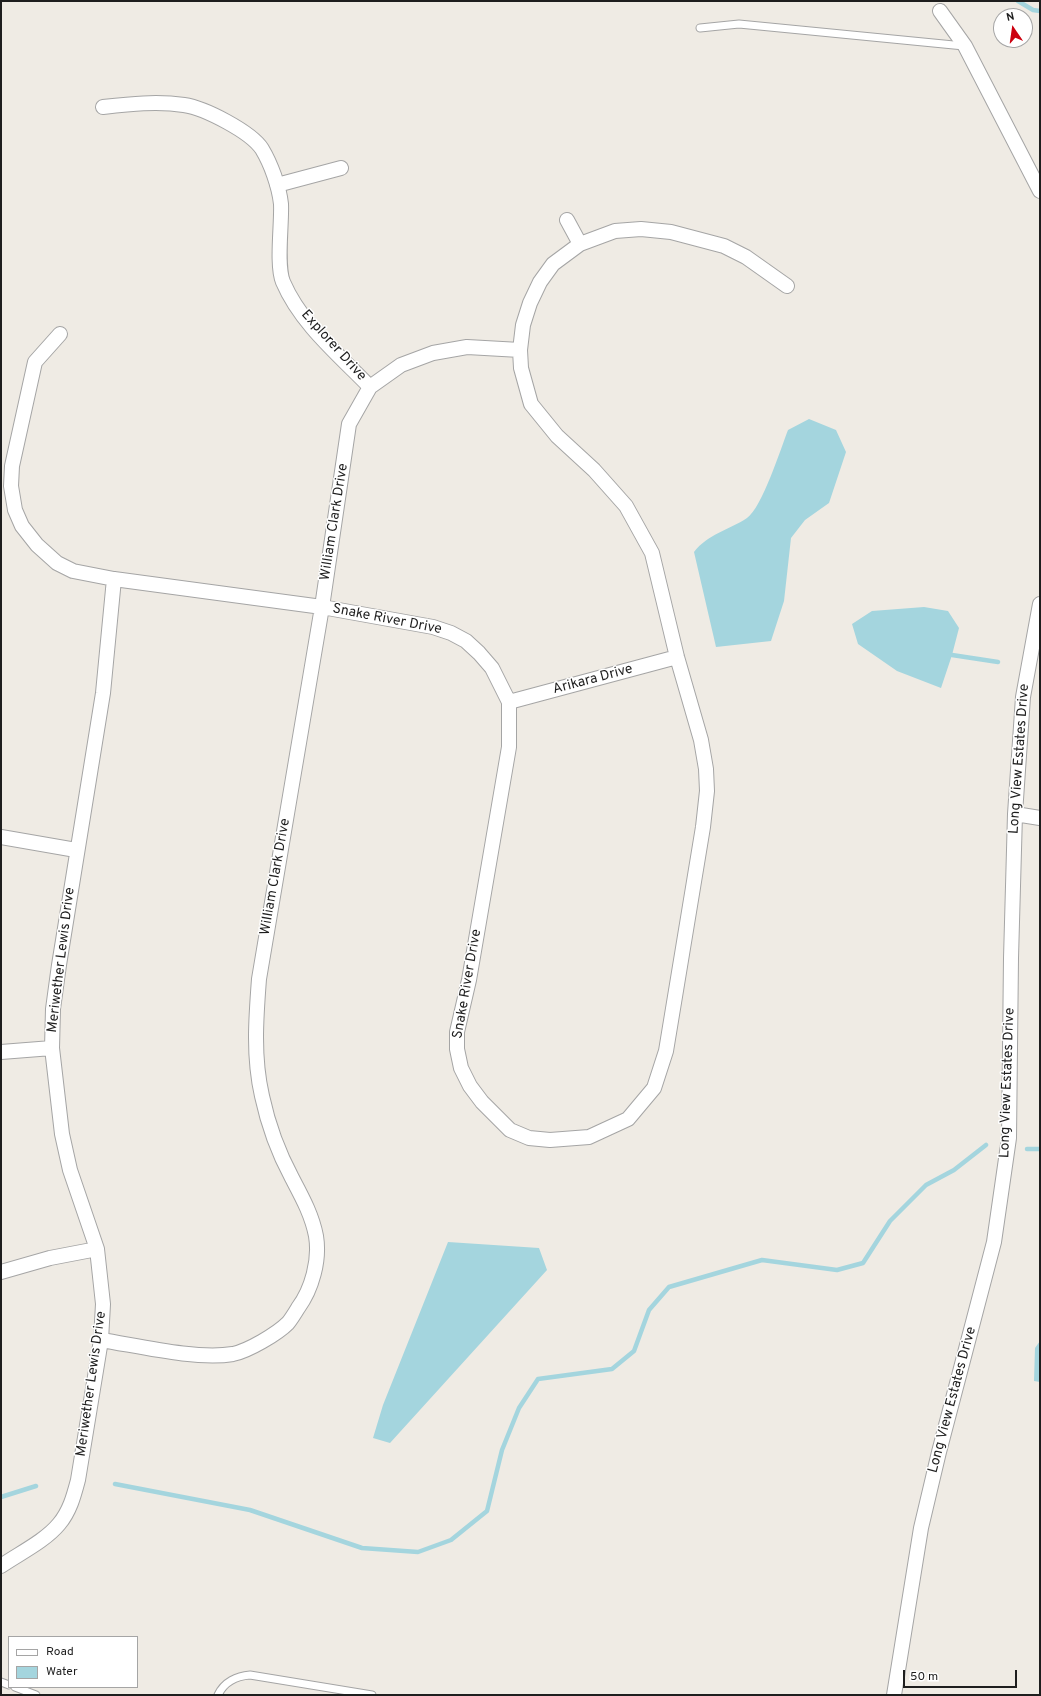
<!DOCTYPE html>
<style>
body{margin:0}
#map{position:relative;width:1041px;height:1696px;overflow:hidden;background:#efebe4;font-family:Overpass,sans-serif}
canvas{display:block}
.frame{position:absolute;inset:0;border:2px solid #1e1e1e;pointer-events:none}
.legend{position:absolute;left:8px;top:1636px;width:130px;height:52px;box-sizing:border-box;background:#fff;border:1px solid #a5a5a5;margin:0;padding:5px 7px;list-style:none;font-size:12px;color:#1e1e1e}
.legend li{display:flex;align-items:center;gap:8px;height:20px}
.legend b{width:20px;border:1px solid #a5a5a5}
.north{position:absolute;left:993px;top:8px;width:40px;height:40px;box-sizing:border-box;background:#fff;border:1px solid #a5a5a5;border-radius:50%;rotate:347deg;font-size:11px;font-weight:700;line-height:16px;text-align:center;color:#1e1e1e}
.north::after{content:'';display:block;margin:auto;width:14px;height:18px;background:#cc000f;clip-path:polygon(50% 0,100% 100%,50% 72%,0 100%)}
.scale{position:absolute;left:903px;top:1670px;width:114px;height:18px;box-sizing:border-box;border:2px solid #1e1e1e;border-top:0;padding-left:5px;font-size:12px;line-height:14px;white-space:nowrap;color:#1e1e1e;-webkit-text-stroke:3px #fff;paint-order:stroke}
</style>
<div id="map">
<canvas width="1041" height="1696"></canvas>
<div class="frame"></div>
<ul class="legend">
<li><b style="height:5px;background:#fff"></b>Road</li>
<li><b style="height:11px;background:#a4d5de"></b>Water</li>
</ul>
<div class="north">N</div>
<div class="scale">50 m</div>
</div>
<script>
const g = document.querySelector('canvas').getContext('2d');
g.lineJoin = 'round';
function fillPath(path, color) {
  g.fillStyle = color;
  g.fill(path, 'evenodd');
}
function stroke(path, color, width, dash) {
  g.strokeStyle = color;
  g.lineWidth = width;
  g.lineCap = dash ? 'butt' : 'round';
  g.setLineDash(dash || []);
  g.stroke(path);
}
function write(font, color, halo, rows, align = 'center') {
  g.font = font + ' Overpass,sans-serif';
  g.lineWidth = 3;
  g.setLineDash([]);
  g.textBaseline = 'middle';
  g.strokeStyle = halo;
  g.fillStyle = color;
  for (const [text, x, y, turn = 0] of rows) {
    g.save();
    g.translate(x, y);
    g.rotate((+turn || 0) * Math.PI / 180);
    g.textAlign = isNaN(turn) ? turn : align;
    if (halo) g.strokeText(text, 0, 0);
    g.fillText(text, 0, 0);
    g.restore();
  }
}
fillPath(new Path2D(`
 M 809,419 L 836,430 L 846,452 L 829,503 L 805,520 L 791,538 L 784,601 L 771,641 L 716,647 L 694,552 C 708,534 729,530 747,518 C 762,508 781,448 788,430 Z
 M 924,607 L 948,611 L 959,628 L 952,655 L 941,688 L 897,671 L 858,644 L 852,624 L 872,611 Z
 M 448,1242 L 539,1248 L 547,1270 L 390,1443 L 373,1438 L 383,1405 Z
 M 1040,1341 L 1040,1382 L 1034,1381 L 1035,1348 Z`), '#a4d5de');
stroke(new Path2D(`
 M 1018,1 L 1033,10 L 1040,11
 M 952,655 L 998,662
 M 1027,1149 L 1040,1149
 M 115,1484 L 250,1510 L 362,1548 L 418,1552 L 451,1540 L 487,1511 L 502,1450 L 519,1408 L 538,1379 L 612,1369 L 634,1351 L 649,1310 L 669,1287 L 762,1260 L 837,1270 L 863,1263 L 890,1221 L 926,1185 L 954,1170 L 986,1145
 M 1,1497 L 36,1486`), '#a4d5de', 4.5);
const lane = new Path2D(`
 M 700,28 L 739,24 L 964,46
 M 1,1682 L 9,1685
 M 15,1687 L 36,1695
 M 218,1695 C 224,1682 237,1676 250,1675 L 372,1695`);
const street = new Path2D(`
 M 940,11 L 965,46 L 1040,191
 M 103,107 C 130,104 157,101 184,105 C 205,108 251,132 262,149 C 271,164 279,186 281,204 C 282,224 276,265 283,282 C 301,324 339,355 370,387
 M 277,185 L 341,168
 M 567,220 L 580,244
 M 60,334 L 35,362 L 12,466 L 11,486 L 15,510 L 22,526 L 37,545 L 57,563 L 73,571 L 114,579 L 322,607 L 433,627 L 451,633 L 466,641 L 479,653 L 492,668 L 509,702 L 509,747 L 469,980 L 457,1032 L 457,1049 L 461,1068 L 470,1086 L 482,1102 L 510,1130 L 529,1138 L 550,1140 L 589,1137 L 628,1119 L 654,1088 L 666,1051 L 703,827 L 707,791 L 706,769 L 701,740 L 677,657 L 652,553 L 626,506 L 594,470 L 557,436 L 531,404 L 521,368 L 520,350 L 523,325 L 530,303 L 540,282 L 553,264 L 580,244 L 615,231 L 641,229 L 671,232 L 724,246 L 746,257 L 787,286
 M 509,702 L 677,657
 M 1015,814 L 1040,818
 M 1,837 L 76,850
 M 1,1052 L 52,1048
 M 1,1272 L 50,1258 L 97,1249
 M 101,1340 C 139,1346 196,1360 233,1354 C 248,1351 277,1334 288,1323 C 292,1318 295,1313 298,1308 C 312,1289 320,1260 316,1236 C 312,1215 302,1197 292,1178 C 278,1152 268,1124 262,1096 C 253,1057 256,1018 259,979 L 322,607 L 349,424 L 370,387 L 401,365 L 433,353 L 467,347 L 520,350
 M 1,1566 C 20,1553 45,1541 59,1524 C 70,1511 74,1495 78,1480 L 101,1340 L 103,1304 L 97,1249 L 70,1170 L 62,1134 L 52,1048 L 53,1009 L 59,965 L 103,693 L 114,579
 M 894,1695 L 921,1528 L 939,1452 L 994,1242 L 1009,1138 L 1011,958 L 1015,814 L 1023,697 L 1040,604`);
stroke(lane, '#a5a5a5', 9);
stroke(street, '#a5a5a5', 16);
stroke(lane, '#fff', 7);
stroke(street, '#fff', 14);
write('14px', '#1e1e1e', '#fff', [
 ["Explorer Drive",333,346,48],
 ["William Clark Drive",335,522,-81],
 ["Snake River Drive",387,620,11],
 ["Arikara Drive",593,680,-15],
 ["Long View Estates Drive",1020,759,-86],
 ["William Clark Drive",276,877,-80],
 ["Meriwether Lewis Drive",62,960,-83],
 ["Snake River Drive",468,984,-80],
 ["Long View Estates Drive",1008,1083,-88],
 ["Meriwether Lewis Drive",92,1384,-82],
 ["Long View Estates Drive",953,1400,-75]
]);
</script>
